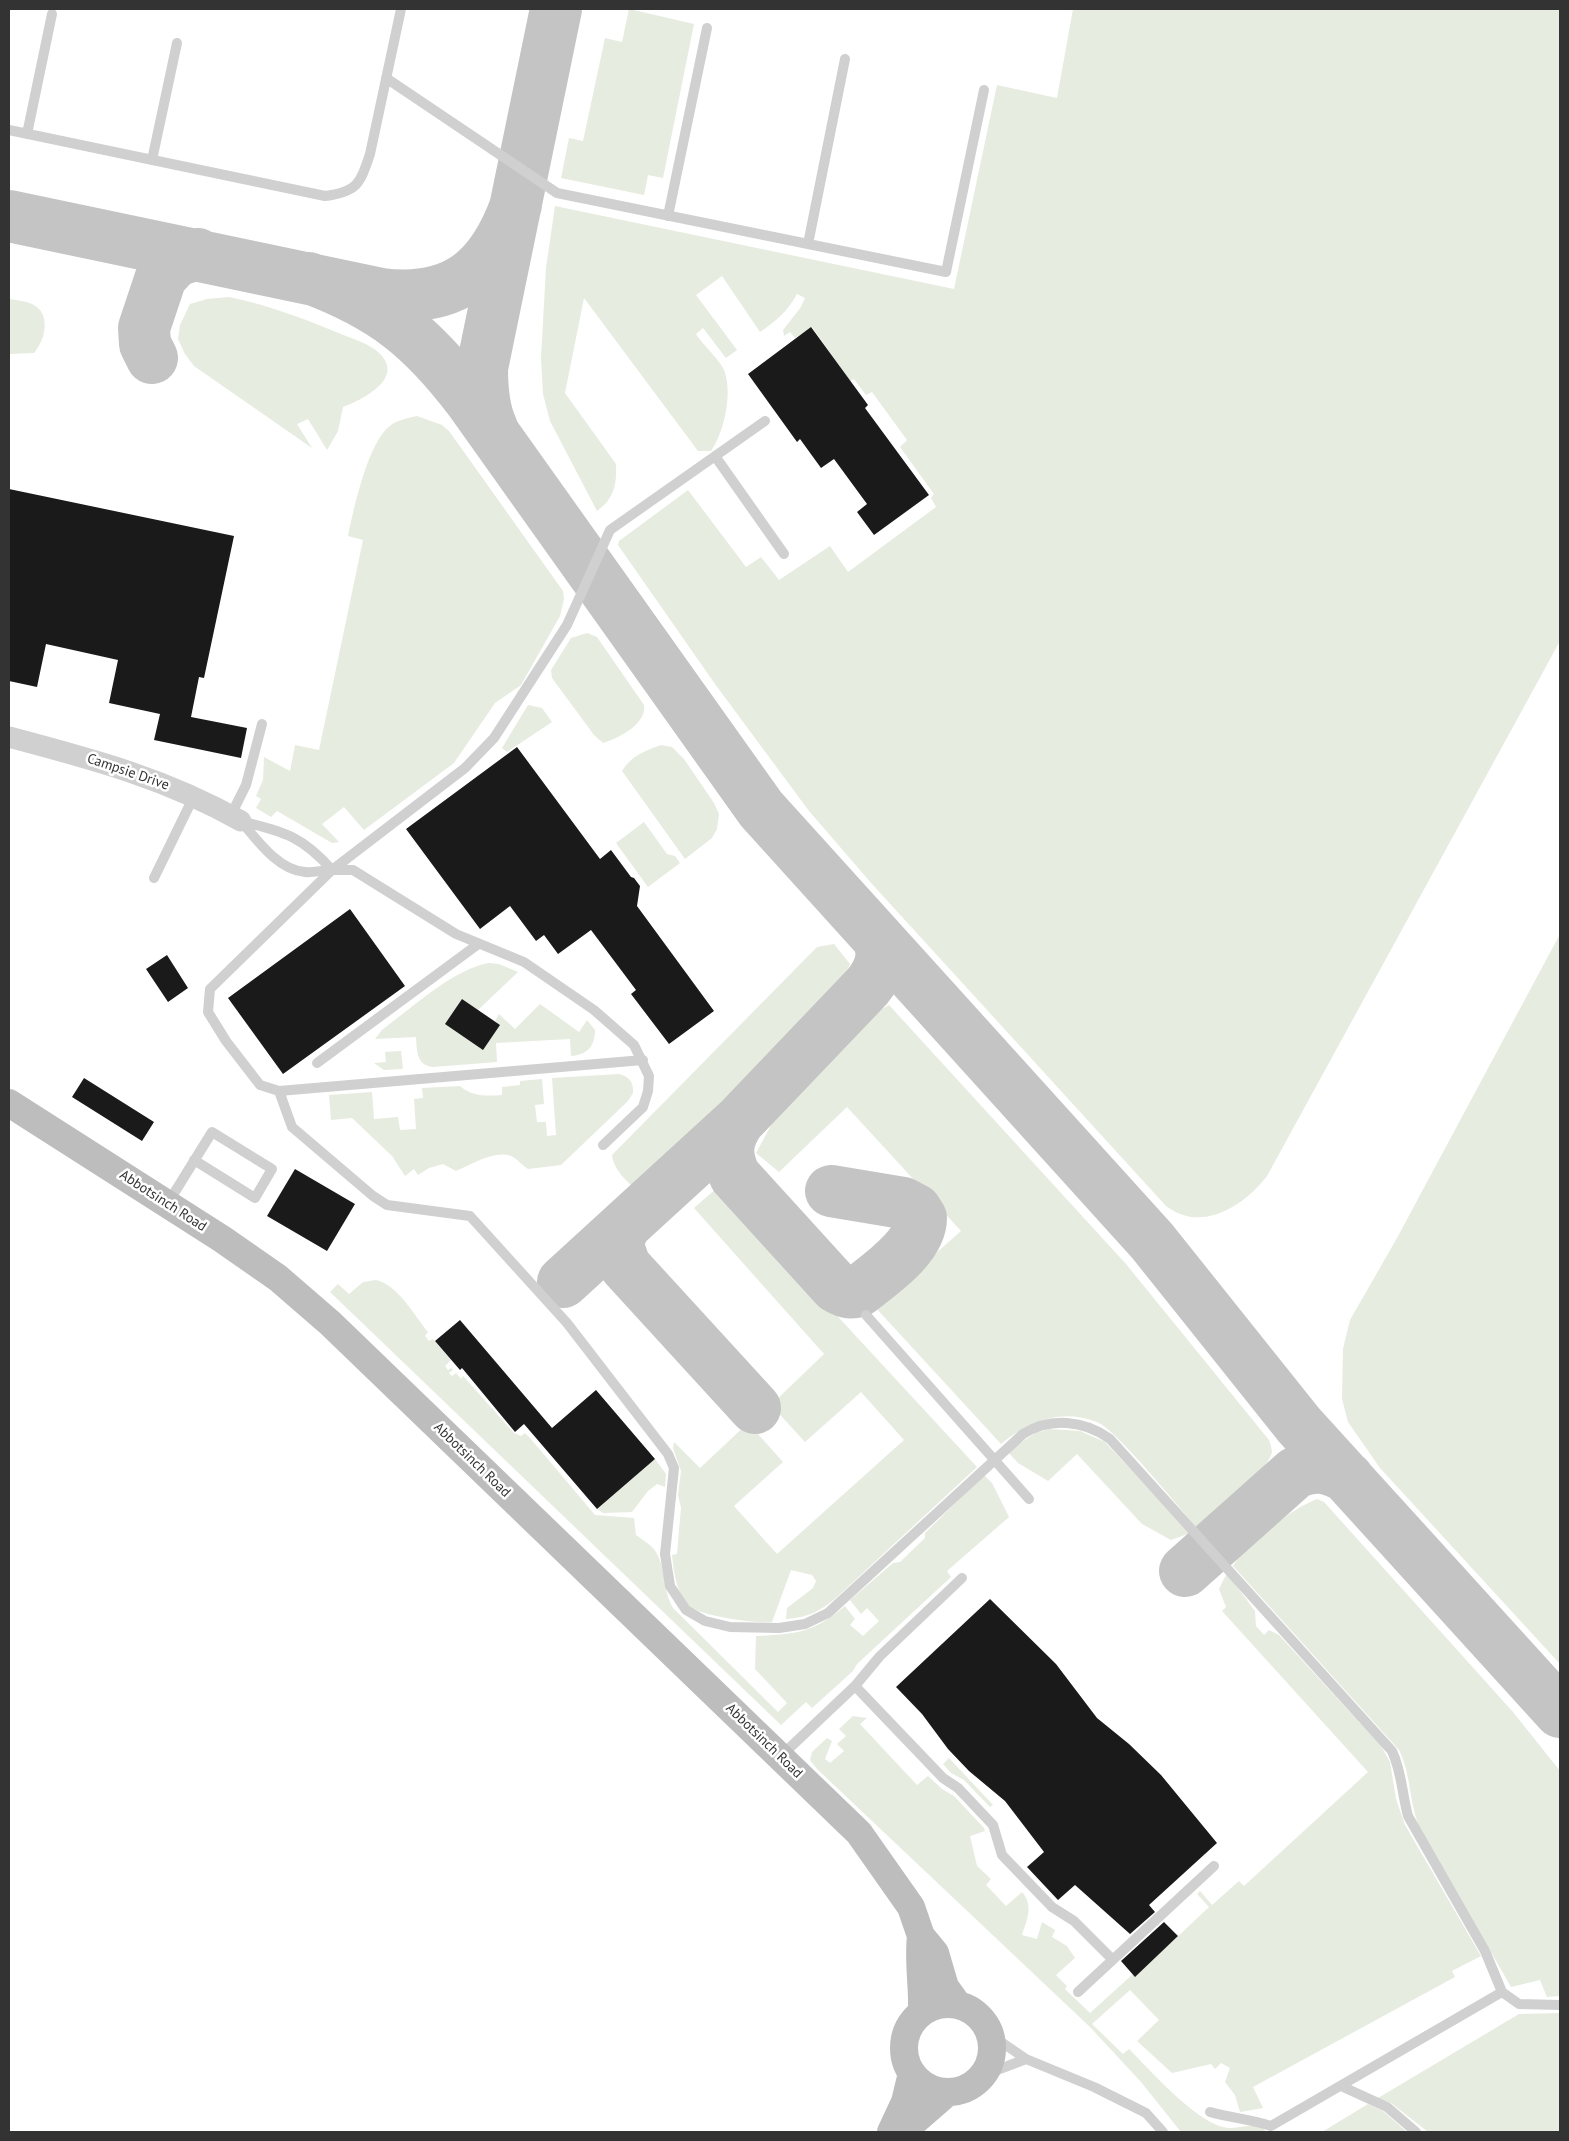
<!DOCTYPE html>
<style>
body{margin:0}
#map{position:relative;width:1569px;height:2141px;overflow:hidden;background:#fff;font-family:"PT Sans",sans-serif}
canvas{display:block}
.frame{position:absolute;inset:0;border:10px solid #333;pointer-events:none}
</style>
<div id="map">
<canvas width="1569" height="2141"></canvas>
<div class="frame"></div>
</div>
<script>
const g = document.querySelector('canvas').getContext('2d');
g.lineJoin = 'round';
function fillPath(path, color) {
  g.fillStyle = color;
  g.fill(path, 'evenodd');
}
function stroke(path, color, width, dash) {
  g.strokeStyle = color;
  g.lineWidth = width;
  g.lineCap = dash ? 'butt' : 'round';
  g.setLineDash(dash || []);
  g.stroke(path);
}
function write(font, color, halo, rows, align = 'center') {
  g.font = font + ' "PT Sans",sans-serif';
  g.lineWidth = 5;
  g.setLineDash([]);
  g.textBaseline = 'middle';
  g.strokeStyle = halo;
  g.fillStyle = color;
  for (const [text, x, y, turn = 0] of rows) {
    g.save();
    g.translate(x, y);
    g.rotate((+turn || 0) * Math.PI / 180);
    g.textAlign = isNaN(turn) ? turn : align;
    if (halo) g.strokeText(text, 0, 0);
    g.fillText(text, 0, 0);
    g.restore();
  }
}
fillPath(new Path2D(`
 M 629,9 L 694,24 L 663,178 L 648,175 L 644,195 L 561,178 L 569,138 L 583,141 L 605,38 L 622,42 Z
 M 1073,9 L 1560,9 L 1560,641 L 1267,1176 C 1243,1207 1201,1233 1166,1206 L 872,884 L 809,811 L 715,684 L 618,545 L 619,541 L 688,490 L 746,567 L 761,557 L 779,580 L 830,546 L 848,572 L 936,507 L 931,498 L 934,494 L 900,447 L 907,440 L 872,392 L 866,395 L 854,379 L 850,381 L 812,327 L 795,338 L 790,332 L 784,336 L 783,330 L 801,307 L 805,298 L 797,294 C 788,311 776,321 760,332 L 722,276 L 696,295 L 737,350 L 726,358 L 703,328 L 696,334 C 704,346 716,356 723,368 C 734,390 724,433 711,451 L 698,451 L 584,298 L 565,393 L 616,464 C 617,484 614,499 597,511 L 550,421 L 543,394 L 541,358 L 546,268 L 555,206 L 954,289 L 997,85 L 1057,98 Z
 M 229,297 C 268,305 305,319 341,334 C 353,339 370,344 379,353 C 406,378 362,400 343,407 L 338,431 L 327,450 L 308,419 L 297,424 L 312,448 L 194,366 L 185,354 L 178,339 L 180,325 L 190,304 L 207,299 Z
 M 9,299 C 16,300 25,301 32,304 C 52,313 45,341 34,353 L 9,354 Z
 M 417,416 L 442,425 L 449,431 L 563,591 L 564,599 L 560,616 L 521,685 L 495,703 L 454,763 L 364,830 L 344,807 L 322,824 L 339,842 L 332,843 L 277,811 L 271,817 L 256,808 L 261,799 L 256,796 L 263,780 L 264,757 L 290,771 L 295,745 L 319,750 L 363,540 L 348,536 C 354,508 368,441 391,425 C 398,420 408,418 417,416 Z
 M 587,633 L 597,637 L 644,705 C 647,724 619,738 603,743 L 594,735 L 552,678 L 551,670 L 571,638 Z
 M 528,705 L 542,708 L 552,722 L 507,752 L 502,748 Z
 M 661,745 L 672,747 L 684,759 L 714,803 L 719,814 L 717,829 L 712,838 L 685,859 L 622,771 C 631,756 644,751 661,745 Z
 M 644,822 L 667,854 L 675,856 L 680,863 L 648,887 L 616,843 Z
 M 1560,934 L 1560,1664 L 1380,1468 L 1348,1422 L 1342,1399 L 1343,1349 L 1350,1320 L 1397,1238 Z
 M 834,944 L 850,964 L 840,989 L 647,1190 L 641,1192 C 629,1185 613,1169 612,1155 L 817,947 Z
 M 489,963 L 499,964 L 518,972 L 478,1010 L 462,999 L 446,1024 L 500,1025 L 495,1021 L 499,1014 L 515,1029 L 540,1004 L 579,1032 L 587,1020 L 595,1030 C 595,1046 587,1055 571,1056 L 570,1039 L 496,1043 L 497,1062 L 433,1067 C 416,1065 417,1051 416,1037 L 375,1039 L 382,1030 C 410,1009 455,968 489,963 Z
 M 889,1005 L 1126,1264 L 1269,1440 C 1270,1443 1272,1449 1272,1452 C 1269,1470 1214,1517 1198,1529 C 1179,1508 1117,1430 1097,1422 C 1061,1408 1029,1421 1001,1444 L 875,1307 L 961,1231 L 847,1107 L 779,1172 L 756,1153 L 781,1107 L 852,1025 Z
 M 401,1051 L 403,1069 L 384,1070 L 374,1063 L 386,1062 L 385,1052 Z
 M 619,1074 C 629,1076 634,1083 633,1093 L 628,1101 L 561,1165 L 528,1169 C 523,1166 520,1162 516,1159 C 500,1146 471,1165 456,1171 L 443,1164 L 429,1168 L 418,1175 L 414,1169 L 405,1176 L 392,1156 L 352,1118 L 331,1120 L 329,1095 L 372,1092 L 374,1119 L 398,1117 L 400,1130 L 416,1129 L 414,1099 L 423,1098 L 422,1088 L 460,1086 C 473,1097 486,1096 502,1095 L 502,1087 L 520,1085 L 520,1081 L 542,1079 L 544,1104 L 535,1105 L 537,1122 L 546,1122 L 547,1136 L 556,1135 L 552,1078 Z
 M 718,1187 L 977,1467 L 837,1597 C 821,1611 807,1618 786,1619 L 787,1608 L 813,1588 L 816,1581 L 812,1575 L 791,1570 L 772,1622 C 757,1624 700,1616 689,1606 C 676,1592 674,1572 672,1555 L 677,1554 L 681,1508 L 678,1495 L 681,1471 L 673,1448 L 674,1442 L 700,1468 L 748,1423 L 783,1462 L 734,1506 L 777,1554 L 904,1440 L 861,1392 L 805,1442 L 771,1405 L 824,1354 L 694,1208 Z
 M 376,1280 C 398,1285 414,1315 428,1332 L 425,1336 L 429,1341 L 433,1339 L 451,1360 L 445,1366 L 448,1370 L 451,1368 L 453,1370 L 449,1373 L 452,1376 L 456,1373 L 461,1379 L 463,1376 L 514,1433 L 521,1436 L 525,1433 L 530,1438 L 595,1515 L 634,1518 L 636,1535 C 641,1539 648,1543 652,1547 C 667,1563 662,1590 673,1608 L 778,1712 L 787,1703 L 755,1669 L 756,1636 C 797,1634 813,1633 845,1606 L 855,1619 L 850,1625 L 863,1636 L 879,1621 L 867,1608 L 861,1614 L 850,1600 L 893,1563 L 900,1562 L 925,1538 L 925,1533 L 984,1475 L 992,1483 L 1009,1517 L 947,1571 L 951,1577 L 857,1664 L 853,1671 L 812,1708 L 806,1702 L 781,1725 L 330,1292 L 338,1284 L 349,1294 L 363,1282 Z
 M 1049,1429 L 1080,1431 L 1105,1442 L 1190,1533 L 1171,1540 L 1142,1524 L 1077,1454 L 1048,1481 L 1018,1463 L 1008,1452 L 1035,1433 Z
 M 655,1459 L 666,1474 L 665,1487 L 657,1484 L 648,1491 L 632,1512 L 603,1513 L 597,1509 Z
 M 1317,1499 L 1324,1502 L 1513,1712 L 1560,1771 L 1560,1996 L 1547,1997 L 1540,1980 L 1511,1987 L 1419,1826 C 1409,1801 1411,1774 1399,1750 L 1233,1566 L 1238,1558 C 1264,1534 1284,1513 1317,1499 Z
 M 1227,1573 L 1255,1611 L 1256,1626 L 1264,1635 L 1269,1630 L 1279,1635 L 1381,1746 L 1390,1762 L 1396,1799 L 1405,1825 L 1481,1956 L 1452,1971 L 1455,1977 L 1253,2087 L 1263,2108 L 1240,2112 L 1235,2095 L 1225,2082 L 1230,2068 L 1221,2063 L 1215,2069 L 1211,2064 L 1172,2073 L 1137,2041 L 1159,2020 L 1130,1990 L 1092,2024 L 1123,2054 L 1129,2049 C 1150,2070 1194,2120 1223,2127 C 1236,2131 1252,2122 1264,2128 L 1265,2132 L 1181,2132 L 1141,2082 L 1090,2027 L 817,1769 L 810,1760 L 812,1752 L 827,1738 L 832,1741 L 825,1759 L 830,1763 L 844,1751 L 837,1744 L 846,1736 L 839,1729 L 853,1716 L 867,1718 L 860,1724 L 917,1785 L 928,1776 L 942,1789 L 954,1796 L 984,1828 L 985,1831 L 970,1836 L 977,1866 L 991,1879 L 986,1885 L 1006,1906 L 1022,1892 C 1034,1906 1027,1919 1022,1935 L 1037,1939 L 1042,1922 L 1055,1930 L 1052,1937 L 1067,1946 L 1075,1958 L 1056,1975 L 1067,1986 L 1065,1989 L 1090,2013 L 1133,1974 L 1136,1976 L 1209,1907 L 1197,1894 L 1200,1891 L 1212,1905 L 1239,1881 L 1244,1886 L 1368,1772 L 1222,1611 L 1226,1607 L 1219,1589 Z
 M 949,1758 L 993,1805 L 990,1807 L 964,1780 L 951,1773 L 943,1764 Z
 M 1560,2013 L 1560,2132 L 1428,2132 L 1391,2103 L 1378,2098 L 1519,2014 Z
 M 1368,2104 L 1383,2111 L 1407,2132 L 1322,2132 Z`), '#e6ecdf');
stroke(new Path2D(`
 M 9,216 L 381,294 C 455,303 492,271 516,205
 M 309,278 C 384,306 422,337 470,400 L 761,809 L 1152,1241 L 1299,1425 L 1560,1712
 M 152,358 L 145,344 L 144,328 L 161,277 L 176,261 L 198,254
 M 492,428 C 483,409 482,388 482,368 L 556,9
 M 739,1121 C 726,1140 725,1155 735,1176 L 836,1287 C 844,1292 850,1294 859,1291 C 880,1274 921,1247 921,1218 L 916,1210 L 903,1203 L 831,1191
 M 624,1227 L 617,1243 L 625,1266 L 755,1408
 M 563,1282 L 739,1121 L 867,987 C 877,975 886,958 879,942
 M 1185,1571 L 1295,1473 C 1316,1464 1329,1467 1348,1478`), '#c4c4c4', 52);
fillPath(new Path2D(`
 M 811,327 L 868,405 L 865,408 L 929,495 L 874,535 L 857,512 L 867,504 L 834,459 L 821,468 L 800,439 L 797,442 L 748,374 Z
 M 9,489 L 234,536 L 204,678 L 199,677 L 191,717 L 247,728 L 241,758 L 154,740 L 160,714 L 109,703 L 118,660 L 46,644 L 37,687 L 9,681 Z
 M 517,747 L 600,859 L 611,850 L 631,877 L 634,878 L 640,886 L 637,906 L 714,1011 L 669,1044 L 631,994 L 636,990 L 591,930 L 558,954 L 544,935 L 536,941 L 510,906 L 480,929 L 406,829 Z
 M 350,909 L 405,986 L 283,1074 L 228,998 Z
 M 167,955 L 188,988 L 168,1002 L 146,969 Z
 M 462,999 L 500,1025 L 483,1050 L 445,1024 Z
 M 84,1078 L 154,1122 L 142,1141 L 72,1097 Z
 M 295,1169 L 355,1204 L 327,1251 L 267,1216 Z
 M 460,1320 L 552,1428 L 596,1390 L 655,1459 L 597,1509 L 524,1424 L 515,1432 L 462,1368 L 460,1370 L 435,1341 Z
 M 990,1599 L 1056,1664 L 1097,1718 L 1129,1744 L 1161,1775 L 1217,1843 L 1149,1905 L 1155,1912 L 1130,1934 L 1075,1885 L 1058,1900 L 1027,1867 L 1044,1852 L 1005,1801 L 969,1771 L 948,1749 L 922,1714 L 896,1687 Z
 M 1164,1922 L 1178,1936 L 1135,1977 L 1121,1961 Z`), '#1a1a1a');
stroke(new Path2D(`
 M 386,78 L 557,193 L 946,272 L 984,90
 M 9,130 L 325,196 C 357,192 360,184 370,154 L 401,9
 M 27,134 L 52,14
 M 152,160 L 177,43
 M 668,216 L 707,28
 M 808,244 L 845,59
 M 765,421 L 610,530 L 567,625 L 494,738 L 465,768 L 332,870 L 210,989 L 208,1012 L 226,1041 L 260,1085 L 279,1091 L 292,1127 L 373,1196 L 387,1205 L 470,1216 L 567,1323 L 668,1454 L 674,1468 L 665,1554 L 670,1586 L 686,1610 L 705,1621 L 730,1627 L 779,1628 L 805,1624 L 828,1613 L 1023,1434 C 1050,1417 1084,1420 1110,1439 L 1392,1751 C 1402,1772 1402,1794 1408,1816 L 1485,1951 L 1502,1992 L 1519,2004 L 1560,2005
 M 715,456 L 784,554
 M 231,815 L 246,785 L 262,724
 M 241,821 C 284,832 302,836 332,870 C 323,870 313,873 305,872 C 278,870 257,840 241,821 Z
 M 332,870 L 353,870 L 456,934 L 524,962 L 594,1010 L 634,1045 L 649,1076 L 648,1091 L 643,1107 L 603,1145
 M 154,878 L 194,796
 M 317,1063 L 477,945
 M 279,1091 L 643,1060
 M 168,1203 L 212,1132 L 272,1169 L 255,1198 L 194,1160
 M 866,1315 L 1029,1499
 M 855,1686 L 943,1778 L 958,1788 L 993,1825 L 1002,1855 L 1052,1907 L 1074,1921 L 1112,1959
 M 781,1756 L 855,1686 L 880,1656 L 962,1578
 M 1078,1992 L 1214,1866
 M 991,2035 L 1026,2059 L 1094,2087 L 1146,2113 L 1163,2132
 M 984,2075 L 1026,2059
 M 1341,2086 L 1387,2107 L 1416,2132
 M 1210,2112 C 1230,2118 1251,2119 1271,2126 L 1502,1992`), '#d0d0d0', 10);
stroke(new Path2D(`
 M 9,737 C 92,759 165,778 241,821`), '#d0d0d0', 21);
stroke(new Path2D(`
 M 9,1103 L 222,1239 L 278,1278 L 330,1323 L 859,1833 L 911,1907 L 921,1936 L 935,1953 L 945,1987 L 958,2005
 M 921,1936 C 918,1962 923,1986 922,2011
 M904 2048a44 44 0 1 1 88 0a44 44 0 1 1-88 0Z
 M 891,2132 L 905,2102 L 912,2073
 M 902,2132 L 948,2092`), '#bdbdbd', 28);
write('14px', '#333', '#fff', [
 ["Campsie Drive",128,772,19],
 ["Abbotsinch Road",163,1201,33],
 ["Abbotsinch Road",472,1460,44],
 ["Abbotsinch Road",764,1741,44]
]);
</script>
